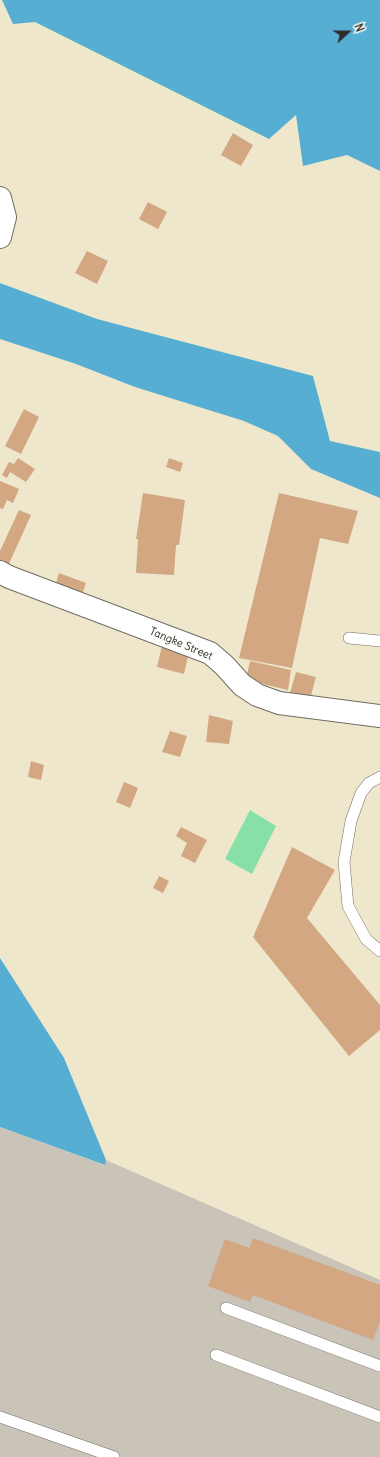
<!DOCTYPE html>
<style>
body{margin:0}
#map{position:relative;width:380px;height:1457px;overflow:hidden;background:#efe7cc;font-family:Delius,sans-serif}
canvas{display:block}
.north{position:absolute;left:328px;top:12px;width:40px;height:40px;-webkit-text-stroke:3px #fdfcf7;paint-order:stroke;rotate:69deg;font-size:11px;font-weight:700;line-height:16px;text-align:center;color:#2b2b2b}
.north::after{content:'';display:block;margin:auto;width:14px;height:18px;background:#2b2b2b;clip-path:polygon(50% 0,100% 100%,50% 72%,0 100%)}
</style>
<div id="map">
<canvas width="380" height="1457"></canvas>
<div class="north">N</div>
</div>
<script>
const g = document.querySelector('canvas').getContext('2d');
g.lineJoin = 'round';
function fillPath(path, color) {
  g.fillStyle = color;
  g.fill(path, 'evenodd');
}
function stroke(path, color, width, dash) {
  g.strokeStyle = color;
  g.lineWidth = width;
  g.lineCap = dash ? 'butt' : 'round';
  g.setLineDash(dash || []);
  g.stroke(path);
}
function write(font, color, halo, rows, align = 'center') {
  g.font = font + ' Delius,sans-serif';
  g.lineWidth = 3;
  g.setLineDash([]);
  g.textBaseline = 'middle';
  g.strokeStyle = halo;
  g.fillStyle = color;
  for (const [text, x, y, turn = 0] of rows) {
    g.save();
    g.translate(x, y);
    g.rotate((+turn || 0) * Math.PI / 180);
    g.textAlign = isNaN(turn) ? turn : align;
    if (halo) g.strokeText(text, 0, 0);
    g.fillText(text, 0, 0);
    g.restore();
  }
}
fillPath(new Path2D(`
 M 0,1127 L 104,1165 L 106,1160 L 380,1280 L 380,1457 L 0,1457 Z`), '#c9c3b8');
fillPath(new Path2D(`
 M 250,810 L 276,826 L 252,874 L 225,859 Z`), '#87e0a5');
fillPath(new Path2D(`
 M 2,0 L 380,0 L 380,171 L 347,155 L 303,166 L 296,115 L 269,139 L 35,22 L 13,24 Z
 M 0,283 L 97,319 L 313,376 L 330,441 L 380,452 L 380,498 L 311,469 L 278,436 L 244,421 L 135,387 L 76,364 L 0,339 Z
 M 0,958 L 64,1058 L 106,1160 L 105,1165 L 0,1127 Z`), '#56afd3');
fillPath(new Path2D(`
 M 233,133 L 253,145 L 241,166 L 221,155 Z
 M 148,202 L 167,212 L 158,229 L 139,219 Z
 M 87,251 L 108,261 L 97,284 L 75,273 Z
 M 24,409 L 39,417 L 21,454 L 5,446 Z
 M 18,458 L 35,469 L 26,482 L 10,472 L 7,478 L 2,475 L 9,462 L 14,464 Z
 M 169,458 L 183,463 L 180,472 L 166,467 Z
 M 0,481 L 19,489 L 13,503 L 7,500 L 3,509 L 0,508 Z
 M 143,493 L 185,500 L 179,545 L 176,545 L 174,575 L 136,573 L 138,539 L 136,539 Z
 M 279,493 L 358,511 L 348,544 L 320,538 L 292,668 L 239,658 Z
 M 19,510 L 31,515 L 8,566 L 0,562 L 0,551 Z
 M 59,573 L 86,583 L 82,595 L 55,586 Z
 M 162,646 L 189,652 L 184,674 L 157,667 Z
 M 250,661 L 291,670 L 288,690 L 246,680 Z
 M 296,672 L 316,677 L 310,699 L 290,693 Z
 M 209,715 L 233,721 L 229,744 L 206,742 Z
 M 170,731 L 187,736 L 180,757 L 162,752 Z
 M 31,761 L 44,765 L 41,780 L 28,777 Z
 M 124,782 L 138,788 L 130,808 L 116,802 Z
 M 181,827 L 207,840 L 195,863 L 181,856 L 187,843 L 176,836 Z
 M 292,847 L 335,870 L 307,918 L 380,1005 L 380,1030 L 349,1056 L 253,937 Z
 M 159,876 L 169,881 L 163,893 L 153,888 Z
 M 253,1238 L 380,1285 L 380,1322 L 373,1340 L 253,1295 L 250,1302 L 208,1286 L 225,1239 L 249,1248 Z`), '#d3a782');
const service = new Path2D(`
 M 349,638 L 380,641
 M 380,777 L 369,783 L 361,793 L 351,821 L 344,862 L 348,906 L 366,939 L 380,951
 M 226,1308 L 380,1366
 M 216,1355 L 380,1417
 M 0,1417 L 114,1457`);
const minor = new Path2D(`
 M 0,198 L 5,217 L 0,237
 M 0,572 L 9,577 L 210,653 L 224,665 L 242,685 L 257,695 L 279,703 L 380,716`);
stroke(service, '#706d63', 12);
stroke(minor, '#706d63', 24);
stroke(service, '#fff', 11);
stroke(minor, '#fff', 22);
write('11px', '#2b2b2b', '#fdfcf7', [
 ["Tangke Street",181,644,23]
]);
</script>
